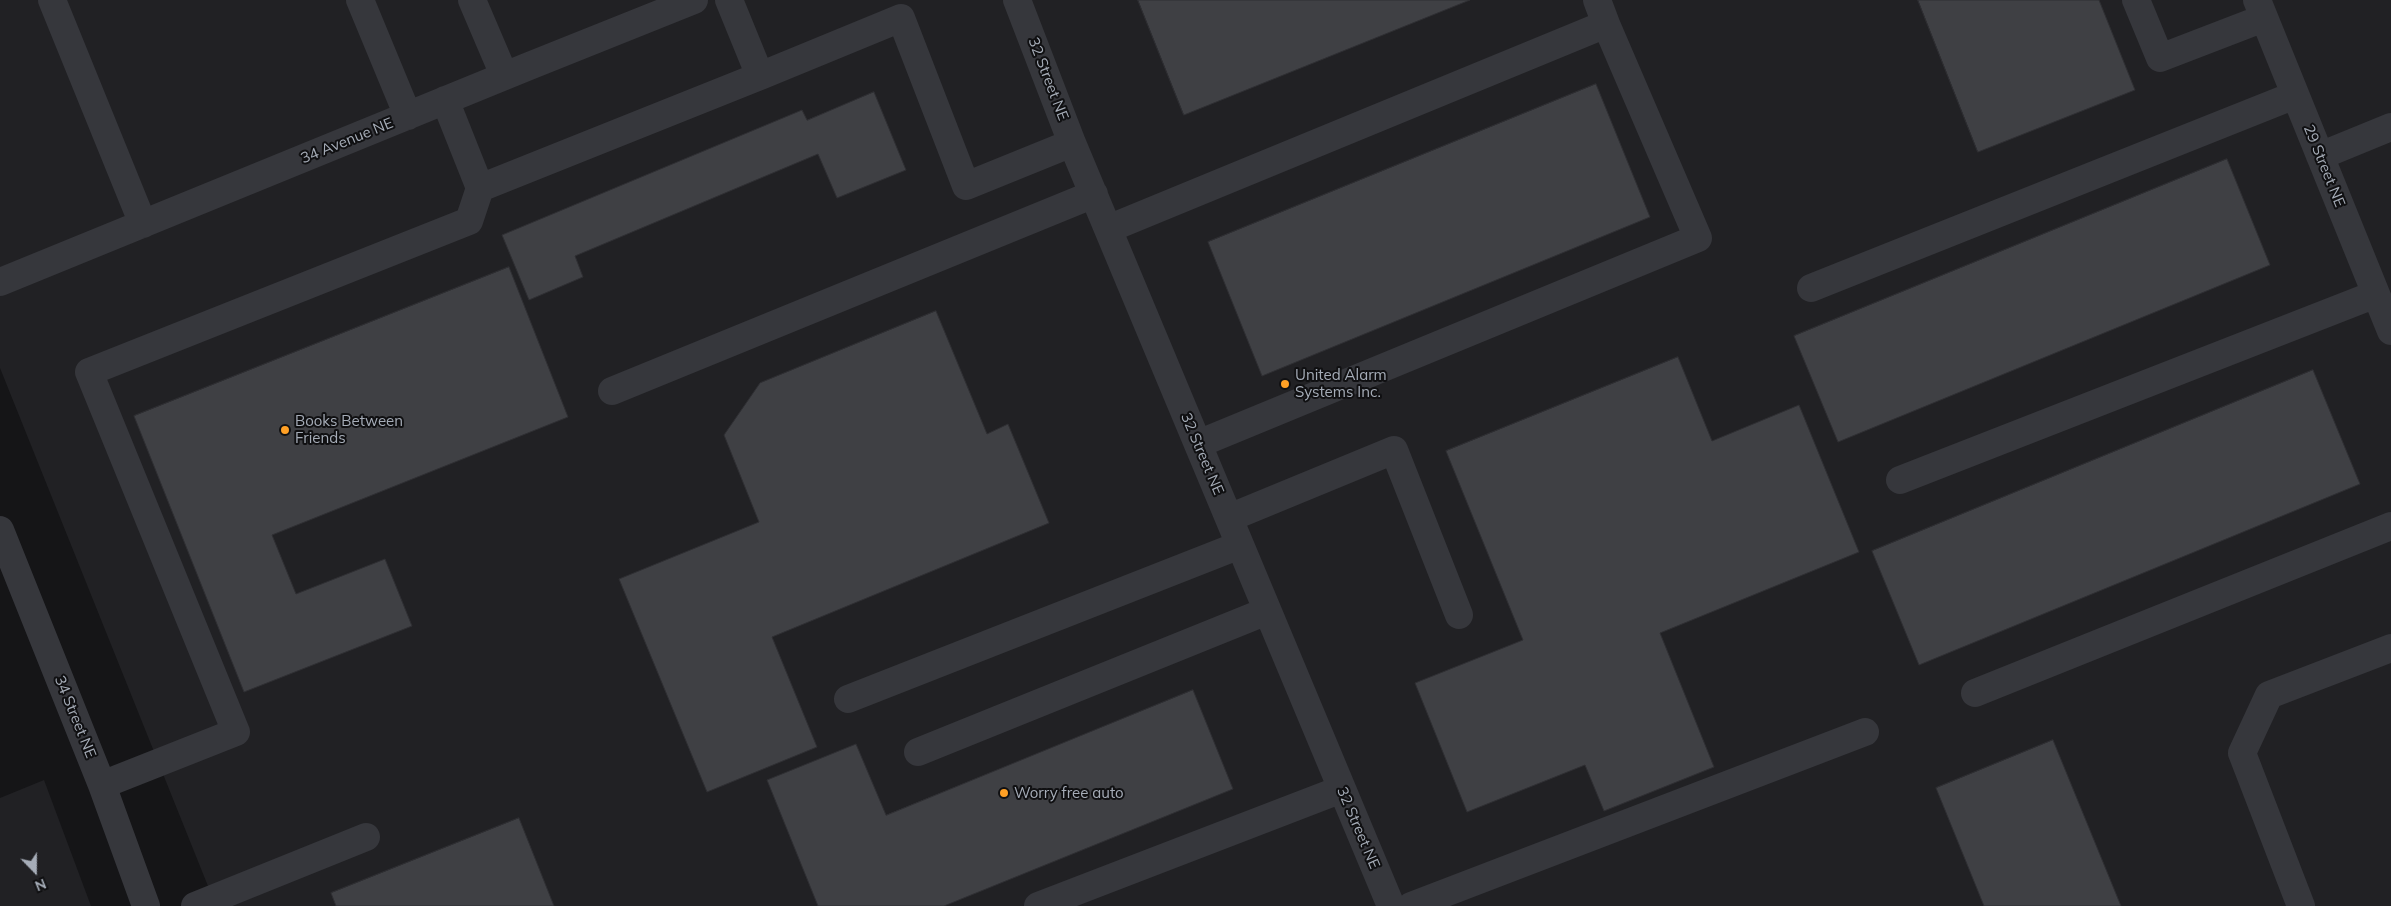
<!DOCTYPE html>
<style>
body{margin:0}
#map{position:relative;width:2391px;height:906px;overflow:hidden;background:#151517;font-family:Mulish,sans-serif}
canvas{display:block}
.north{position:absolute;left:10px;top:846px;width:50px;height:50px;-webkit-text-stroke:4px #101012;paint-order:stroke;rotate:158deg;font-size:14px;font-weight:700;line-height:20px;text-align:center;color:#a6adb8}
.north::after{content:'';display:block;margin:auto;width:18px;height:22px;background:#a6adb8;clip-path:polygon(50% 0,100% 100%,50% 72%,0 100%)}
</style>
<div id="map">
<canvas width="2391" height="906"></canvas>
<div class="north">N</div>
</div>
<script>
const g = document.querySelector('canvas').getContext('2d');
g.lineJoin = 'round';
function fillPath(path, color) {
  g.fillStyle = color;
  g.fill(path, 'evenodd');
}
function stroke(path, color, width, dash) {
  g.strokeStyle = color;
  g.lineWidth = width;
  g.lineCap = dash ? 'butt' : 'round';
  g.setLineDash(dash || []);
  g.stroke(path);
}
function write(font, color, halo, rows, align = 'center') {
  g.font = font + ' Mulish,sans-serif';
  g.lineWidth = 4;
  g.setLineDash([]);
  g.textBaseline = 'middle';
  g.strokeStyle = halo;
  g.fillStyle = color;
  for (const [text, x, y, turn = 0] of rows) {
    g.save();
    g.translate(x, y);
    g.rotate((+turn || 0) * Math.PI / 180);
    g.textAlign = isNaN(turn) ? turn : align;
    if (halo) g.strokeText(text, 0, 0);
    g.fillText(text, 0, 0);
    g.restore();
  }
}
fillPath(new Path2D(`
 M 0,0 L 2391,0 L 2391,906 L 216,906 L 0,368 Z
 M 44,780 L 91,906 L 0,906 L 0,798 Z`), '#212124');
const building = new Path2D(`
 M 1138,0 L 1470,0 L 1184,115 Z
 M 1918,0 L 2099,0 L 2135,90 L 1978,152 Z
 M 1596,84 L 1650,217 L 1262,376 L 1208,242 Z
 M 874,92 L 906,170 L 837,198 L 818,154 L 575,256 L 583,277 L 529,300 L 502,235 L 802,110 L 807,120 Z
 M 2227,159 L 2270,265 L 1838,442 L 1794,336 Z
 M 509,267 L 568,417 L 272,535 L 296,594 L 385,559 L 412,626 L 244,692 L 134,416 Z
 M 936,311 L 987,434 L 1008,424 L 1049,523 L 772,637 L 817,747 L 707,792 L 619,579 L 759,522 L 724,435 L 760,383 Z
 M 1678,357 L 1712,441 L 1799,405 L 1859,552 L 1660,633 L 1714,767 L 1604,811 L 1585,765 L 1467,812 L 1415,683 L 1523,640 L 1446,451 Z
 M 2313,370 L 2360,484 L 1919,665 L 1872,551 Z
 M 1193,690 L 1233,789 L 944,906 L 818,906 L 767,780 L 856,744 L 886,815 Z
 M 2053,740 L 2121,906 L 1984,906 L 1936,788 Z
 M 519,818 L 554,906 L 336,906 L 331,893 Z`);
fillPath(building, '#3f4044');
stroke(building, '#2f2f33', 1);
stroke(new Path2D(`
 M 52,0 L 143,224
 M 360,0 L 408,116
 M 472,0 L 504,75
 M 1017,0 L 1072,143 L 1391,906
 M 2136,0 L 2160,58 L 2264,18
 M 2257,0 L 2391,331
 M 760,76 L 901,18 L 966,186 L 1072,143
 M 2320,156 L 2391,127
 M 480,188 L 760,76 L 729,0
 M 1108,229 L 1606,24 L 1597,0
 M 0,282 C 232,188 462,92 694,0
 M 1811,288 L 2295,95
 M 612,391 L 1094,194
 M 1198,444 L 1698,238 L 1606,24
 M 1900,480 L 2376,294
 M 1229,518 L 1394,450 L 1459,615
 M 0,530 L 102,785 L 146,906
 M 1975,693 L 2391,526
 M 848,699 L 1240,545
 M 918,752 L 1267,611
 M 102,785 L 236,732 L 89,372 L 469,221 L 480,188 L 445,100
 M 195,906 L 366,837
 M 1038,906 L 1342,789
 M 1411,906 L 1865,732
 M 2301,906 L 2242,753 L 2269,695 L 2391,648`), '#36373c', 28);
for (const [x, y, r, color] of [
 [1285,384,5,"#ffa025"],
 [285,430,5,"#ffa025"],
 [1004,793,5,"#ffa025"]
]) {
  const dot = new Path2D();
  dot.arc(x, y, r, 0, 2 * Math.PI);
  g.fillStyle = color;
  g.fill(dot);
  stroke(dot, '#101012', 2);
}
write('15px', '#a6adb8', '#101012', [
 ["32 Street NE",1048,79,69],
 ["34 Avenue NE",347,141,-22],
 ["29 Street NE",2324,166,68],
 ["32 Street NE",1202,454,67],
 ["34 Street NE",75,717,68],
 ["32 Street NE",1358,828,67]
]);
write('15px', '#a6adb8', '#101012', [
 ["United Alarm",1295,375],
 ["Systems Inc.",1295,392],
 ["Books Between",295,421],
 ["Friends",295,438],
 ["Worry free auto",1014,793]
], 'left');
</script>
